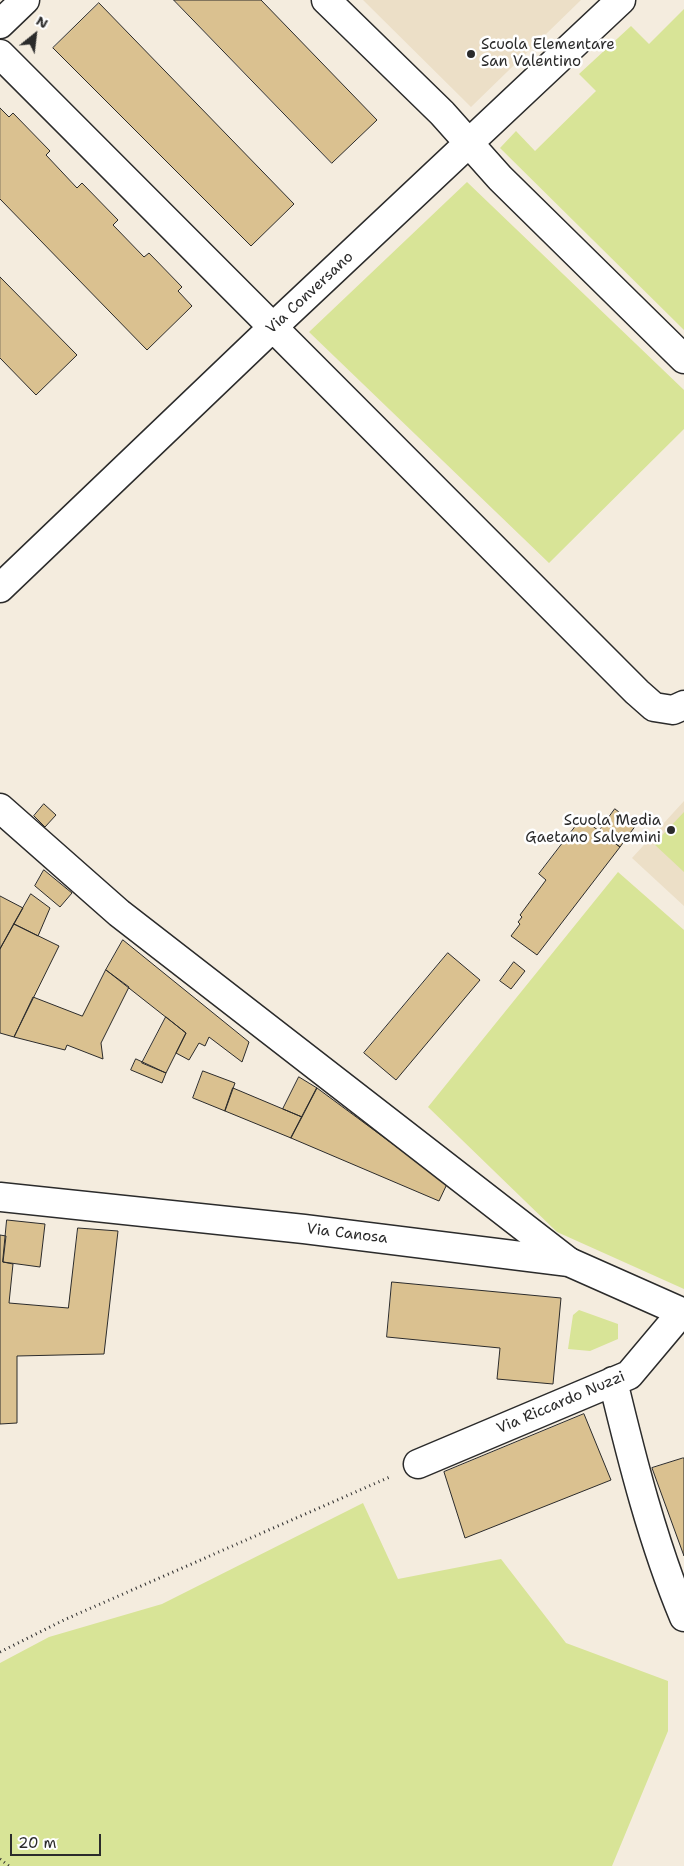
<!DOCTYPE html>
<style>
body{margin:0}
#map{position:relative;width:684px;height:1866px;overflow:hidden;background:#f4ecde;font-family:"Shantell Sans",sans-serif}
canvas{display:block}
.north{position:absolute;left:10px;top:10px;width:50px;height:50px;-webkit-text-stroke:4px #fff;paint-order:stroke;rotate:29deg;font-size:14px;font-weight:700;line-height:20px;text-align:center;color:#2b2b2b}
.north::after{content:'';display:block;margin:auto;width:18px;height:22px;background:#2b2b2b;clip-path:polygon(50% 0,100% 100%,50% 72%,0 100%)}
.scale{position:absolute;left:10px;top:1834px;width:91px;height:22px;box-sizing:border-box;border:2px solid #2b2b2b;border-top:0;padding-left:6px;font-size:15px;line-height:18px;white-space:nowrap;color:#2b2b2b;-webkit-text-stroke:4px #fff;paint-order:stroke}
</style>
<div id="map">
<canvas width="684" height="1866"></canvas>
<div class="north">N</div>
<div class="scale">20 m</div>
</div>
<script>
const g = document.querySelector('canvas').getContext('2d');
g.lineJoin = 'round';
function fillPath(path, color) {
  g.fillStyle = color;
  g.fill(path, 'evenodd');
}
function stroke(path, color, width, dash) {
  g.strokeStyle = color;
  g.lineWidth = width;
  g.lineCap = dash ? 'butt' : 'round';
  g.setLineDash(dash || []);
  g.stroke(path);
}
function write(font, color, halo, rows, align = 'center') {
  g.font = font + ' "Shantell Sans",sans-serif';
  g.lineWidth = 5;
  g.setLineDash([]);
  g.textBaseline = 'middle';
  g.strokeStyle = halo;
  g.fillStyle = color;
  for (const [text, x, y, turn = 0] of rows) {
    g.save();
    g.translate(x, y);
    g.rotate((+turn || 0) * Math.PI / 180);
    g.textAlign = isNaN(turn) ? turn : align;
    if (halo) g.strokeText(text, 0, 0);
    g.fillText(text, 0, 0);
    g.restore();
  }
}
fillPath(new Path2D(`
 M 363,0 L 581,0 L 471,107 Z
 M 684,801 L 684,906 L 632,858 Z`), '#ecdfc7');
fillPath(new Path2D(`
 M 684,9 L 684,330 L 500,148 L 516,131 L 535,151 L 596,91 L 579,74 L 631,26 L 649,44 Z
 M 467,182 L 684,390 L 684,429 L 549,563 L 309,332 Z
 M 684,812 L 684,872 L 654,844 Z
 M 618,872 L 684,930 L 684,1289 L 557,1232 L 428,1107 Z
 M 579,1310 L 618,1324 L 618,1339 L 590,1351 L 568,1349 L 573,1315 Z
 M 363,1503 L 398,1579 L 501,1559 L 566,1643 L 668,1681 L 668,1731 L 612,1866 L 0,1866 L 0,1663 L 49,1637 L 162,1604 Z`), '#d8e497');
const building = new Path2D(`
 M 174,0 L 261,0 L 377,120 L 332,163 Z
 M 99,3 L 294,204 L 251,246 L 53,48 Z
 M 0,108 L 9,117 L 13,113 L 50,151 L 46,155 L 77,188 L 82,183 L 118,220 L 113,225 L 144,257 L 149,253 L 182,287 L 178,291 L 192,306 L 147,350 L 0,199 Z
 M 0,277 L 77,355 L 36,395 L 0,358 Z
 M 44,804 L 56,815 L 45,827 L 34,816 Z
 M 615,809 L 636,825 L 620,847 L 599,831 Z
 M 582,818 L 620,847 L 537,955 L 511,936 L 520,924 L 518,922 L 522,917 L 520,915 L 546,880 L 539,874 Z
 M 44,870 L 72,893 L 60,907 L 35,886 Z
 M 31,894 L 50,908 L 38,936 L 14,924 Z
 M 0,896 L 23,908 L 0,949 Z
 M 14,924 L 59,946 L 14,1037 L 0,1033 L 0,949 Z
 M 123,940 L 249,1042 L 242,1062 L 209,1037 L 205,1046 L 199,1043 L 189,1060 L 176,1053 L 186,1033 L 106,970 Z
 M 448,953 L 480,980 L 396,1080 L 364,1053 Z
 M 514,962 L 525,971 L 511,989 L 500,981 Z
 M 106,970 L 129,987 L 101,1043 L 103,1059 L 67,1045 L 65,1050 L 14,1037 L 33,997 L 82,1016 Z
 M 166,1017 L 186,1033 L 166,1073 L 142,1063 Z
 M 136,1059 L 166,1073 L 162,1083 L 131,1070 Z
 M 203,1071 L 235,1083 L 225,1111 L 193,1098 Z
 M 299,1077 L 317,1088 L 302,1117 L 283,1109 Z
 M 233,1088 L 302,1117 L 291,1138 L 225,1111 Z
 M 317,1088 L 447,1184 L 439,1201 L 291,1138 Z
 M 7,1220 L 45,1224 L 40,1267 L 3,1262 Z
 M 78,1228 L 118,1231 L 104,1354 L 17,1356 L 17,1423 L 0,1424 L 0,1235 L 6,1236 L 3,1262 L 13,1264 L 9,1303 L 68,1308 Z
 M 392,1282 L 561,1298 L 553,1384 L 497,1379 L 500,1348 L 387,1337 Z
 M 584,1414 L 611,1480 L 465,1538 L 444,1472 Z
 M 683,1458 L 684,1458 L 684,1556 L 652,1468 Z`);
fillPath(building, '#dac190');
stroke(building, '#2b2b2b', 1);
const minor = new Path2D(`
 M 326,0 L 442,113 L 500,178 L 684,359
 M 0,24 L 25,0
 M 0,54 L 637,692 L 654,707 L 673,710 L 684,705
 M 0,588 L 272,328 L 621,0
 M 0,808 L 119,913 L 569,1262
 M 613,1381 C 632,1460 653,1543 684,1617
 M 418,1464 L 629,1375 L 682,1312`);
const secondary = new Path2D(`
 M 0,1197 L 304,1229 L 569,1262 L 684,1313`);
stroke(minor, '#2b2b2b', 31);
stroke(secondary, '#2b2b2b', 31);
stroke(new Path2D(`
 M 0,1652 L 66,1619 L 392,1476
 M 0,1859 L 9,1866`), '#2b2b2b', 3, [1, 4]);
stroke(minor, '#fff', 28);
stroke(secondary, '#fff', 28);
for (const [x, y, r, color] of [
 [471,54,5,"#2b2b2b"],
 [671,830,5,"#2b2b2b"]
]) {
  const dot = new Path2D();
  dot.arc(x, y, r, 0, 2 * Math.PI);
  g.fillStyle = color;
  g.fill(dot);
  stroke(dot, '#fff', 2);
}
write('15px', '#2b2b2b', '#fff', [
 ["Scuola Elementare",481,45],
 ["San Valentino",481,62],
 ["Scuola Media",661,821,"right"],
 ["Gaetano Salvemini",661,838,"right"]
], 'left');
write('15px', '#2b2b2b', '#fff', [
 ["Via Conversano",310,293,-43],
 ["Via Canosa",347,1234,7],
 ["Via Riccardo Nuzzi",561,1403,-23]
]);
</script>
